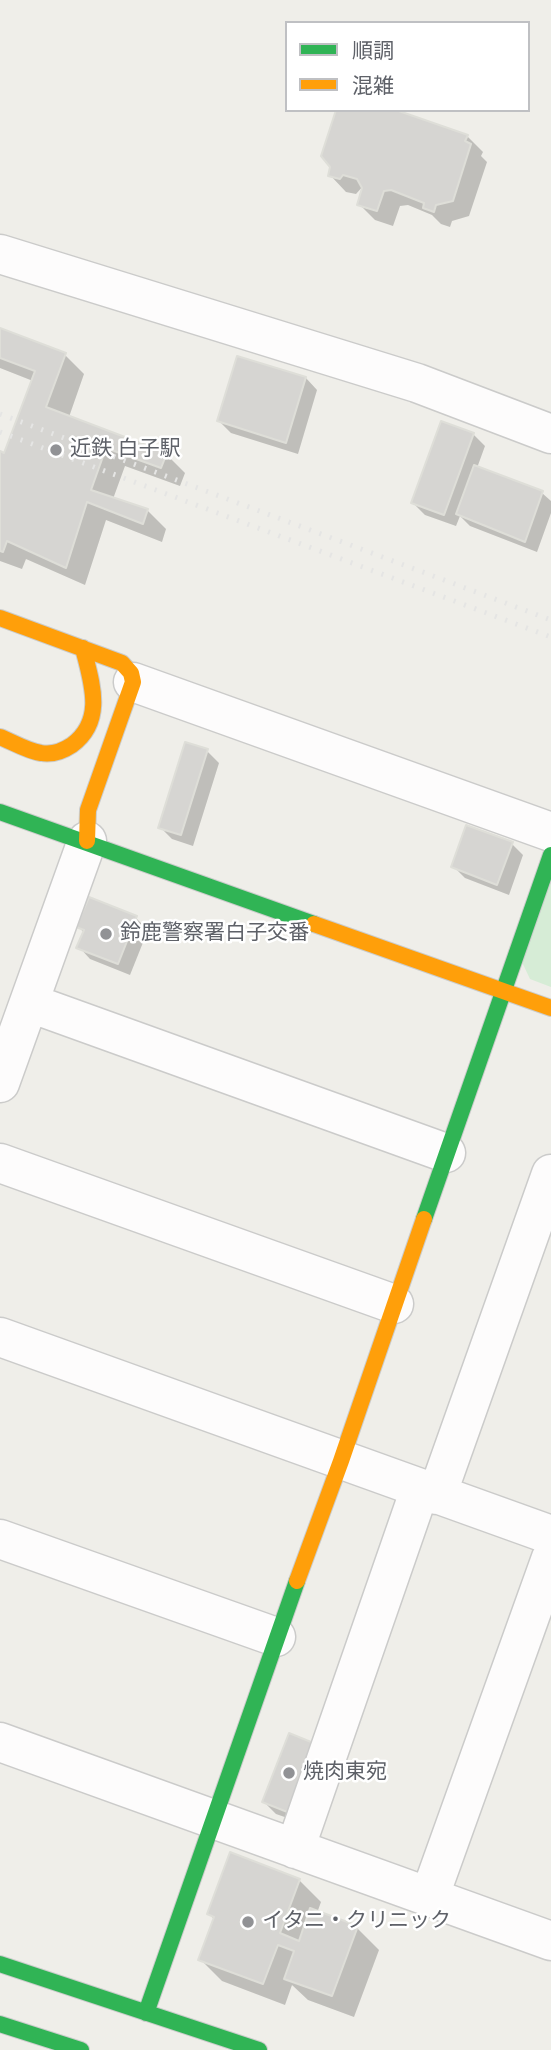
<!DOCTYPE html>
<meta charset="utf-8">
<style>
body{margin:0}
#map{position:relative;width:551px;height:2050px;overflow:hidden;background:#efeee9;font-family:"Nunito Sans","Noto Sans JP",sans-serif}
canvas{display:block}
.legend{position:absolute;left:285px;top:21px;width:245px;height:91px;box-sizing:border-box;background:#fff;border:2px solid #bfc0c3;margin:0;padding:9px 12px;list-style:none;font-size:21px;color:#5e6168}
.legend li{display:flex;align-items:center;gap:14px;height:35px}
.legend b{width:35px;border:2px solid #bfc0c3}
</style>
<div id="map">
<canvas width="551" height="2050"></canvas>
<ul class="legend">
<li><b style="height:9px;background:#30b455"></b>順調</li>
<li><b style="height:9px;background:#ff9f0a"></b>混雑</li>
</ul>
</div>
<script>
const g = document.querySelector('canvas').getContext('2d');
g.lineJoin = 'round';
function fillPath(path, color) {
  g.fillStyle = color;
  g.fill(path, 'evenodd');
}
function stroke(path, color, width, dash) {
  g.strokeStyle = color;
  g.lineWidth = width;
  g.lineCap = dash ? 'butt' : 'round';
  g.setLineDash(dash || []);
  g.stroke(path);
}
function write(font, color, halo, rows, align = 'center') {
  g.font = font + ' "Nunito Sans","Noto Sans JP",sans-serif';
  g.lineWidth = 5;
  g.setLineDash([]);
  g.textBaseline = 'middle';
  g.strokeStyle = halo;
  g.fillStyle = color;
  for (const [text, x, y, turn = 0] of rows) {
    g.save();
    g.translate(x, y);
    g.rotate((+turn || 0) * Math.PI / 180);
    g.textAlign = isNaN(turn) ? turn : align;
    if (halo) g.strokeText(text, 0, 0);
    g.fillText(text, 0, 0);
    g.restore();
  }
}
fillPath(new Path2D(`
 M 551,877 L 551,987 L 530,979 L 521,960 Z`), '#d6ecd6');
fillPath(new Path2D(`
 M 467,136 L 483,152 L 481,156 L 487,162 L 469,216 L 452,221 L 450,227 L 441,224 L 432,215 L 408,205 L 400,206 L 393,226 L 375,220 L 359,204 L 364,185 L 356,194 L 346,192 L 330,175 Z
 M 0,330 L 65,355 L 84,374 L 69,417 L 166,454 L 185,473 L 180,486 L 125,466 L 113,499 L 147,510 L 166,529 L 162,542 L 106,520 L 85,585 L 26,559 L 22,569 L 0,561 L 0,453 L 5,455 L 33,381 L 0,368 Z
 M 306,378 L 317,390 L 298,454 L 231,433 L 219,421 Z
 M 473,434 L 485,446 L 477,468 L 542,493 L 551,501 L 551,513 L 537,552 L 470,526 L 460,516 L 456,526 L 425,515 L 413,503 Z
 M 207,751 L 219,763 L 193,846 L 172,839 L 160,827 Z
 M 512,844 L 523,855 L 509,895 L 465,878 L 453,866 Z
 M 136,918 L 148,930 L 130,975 L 90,959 L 79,947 L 84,933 L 79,927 Z
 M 290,1735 L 302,1823 L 276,1814 L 264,1802 Z
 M 299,1880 L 321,1902 L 317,1913 L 357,1928 L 379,1950 L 354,2017 L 308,2000 L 292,1985 L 285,2005 L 222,1981 L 200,1959 L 215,1920 L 209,1914 Z`), '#0003');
const building = new Path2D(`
 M 336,110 L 396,110 L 468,135 L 465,141 L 471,144 L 453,201 L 436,205 L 434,212 L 423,208 L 424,203 L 391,190 L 384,191 L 377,211 L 357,205 L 362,188 L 357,179 L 343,175 L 340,179 L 328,176 L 330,167 L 321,156 Z
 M 0,328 L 66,353 L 46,407 L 167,453 L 161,468 L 106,448 L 91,490 L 148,509 L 143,524 L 87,502 L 66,568 L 7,541 L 3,552 L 0,551 L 0,451 L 4,453 L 35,371 L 0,358 Z
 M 237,356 L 306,377 L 286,443 L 217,421 Z
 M 441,421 L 474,433 L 444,515 L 411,503 Z
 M 474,465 L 543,491 L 525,542 L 456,514 Z
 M 185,742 L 208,749 L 181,835 L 158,828 Z
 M 466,825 L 513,842 L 497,885 L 451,867 Z
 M 89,897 L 137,916 L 118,964 L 76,948 L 84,930 L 76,927 Z
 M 289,1733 L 316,1744 L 290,1813 L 262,1802 Z
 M 230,1852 L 300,1879 L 280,1933 L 299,1941 L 310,1908 L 358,1926 L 332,1996 L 284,1979 L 294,1951 L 278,1945 L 263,1984 L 198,1960 L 214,1917 L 207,1914 Z`);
fillPath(building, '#d6d5d2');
stroke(building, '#deded8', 2);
const street = new Path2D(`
 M 0,254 L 417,383 L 551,434
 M 133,682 L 551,832
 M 30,1003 L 446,1153
 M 0,1083 L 87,841
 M 0,1163 L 394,1304
 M 0,1337 L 551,1535
 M 437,1495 L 551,1174
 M 0,1539 L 276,1637
 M 0,1742 L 551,1941
 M 295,1849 L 420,1489
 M 429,1898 L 551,1558`);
const fast = new Path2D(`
 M 0,812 L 314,924
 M 424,1219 L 551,855
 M 0,1964 L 259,2050
 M 146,2013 L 297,1581
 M 0,2024 L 81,2050`);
const slow = new Path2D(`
 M 0,618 L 122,663 L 131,673 L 133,682 L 88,810 L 87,841
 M 0,737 C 13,742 27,751 41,753 C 52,755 63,751 72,745 C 106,720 91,681 83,648
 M 314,924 L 551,1008
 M 297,1581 L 341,1461 L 424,1219`);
stroke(street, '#cbcbca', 41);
stroke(fast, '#cbcccb', 18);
stroke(slow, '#cbcccb', 18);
stroke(street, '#fdfcfc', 38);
stroke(fast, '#30b455', 16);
stroke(slow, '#ff9f0a', 16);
stroke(new Path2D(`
 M 0,414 L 551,620
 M 0,432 L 551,637`), '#e5e5e4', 5, [2, 9]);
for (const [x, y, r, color] of [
 [56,450,7,"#919295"],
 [106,934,7,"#919295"],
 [289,1773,7,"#919295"],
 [248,1922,7,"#919295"]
]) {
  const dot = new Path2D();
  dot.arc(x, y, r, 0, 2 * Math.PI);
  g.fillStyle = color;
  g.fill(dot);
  stroke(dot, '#fff', 2.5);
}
write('21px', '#5e6168', '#fff', [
 ["近鉄 白子駅",70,450],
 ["鈴鹿警察署白子交番",120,934],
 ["焼肉東宛",303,1773],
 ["イタニ・クリニック",262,1922]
], 'left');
</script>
